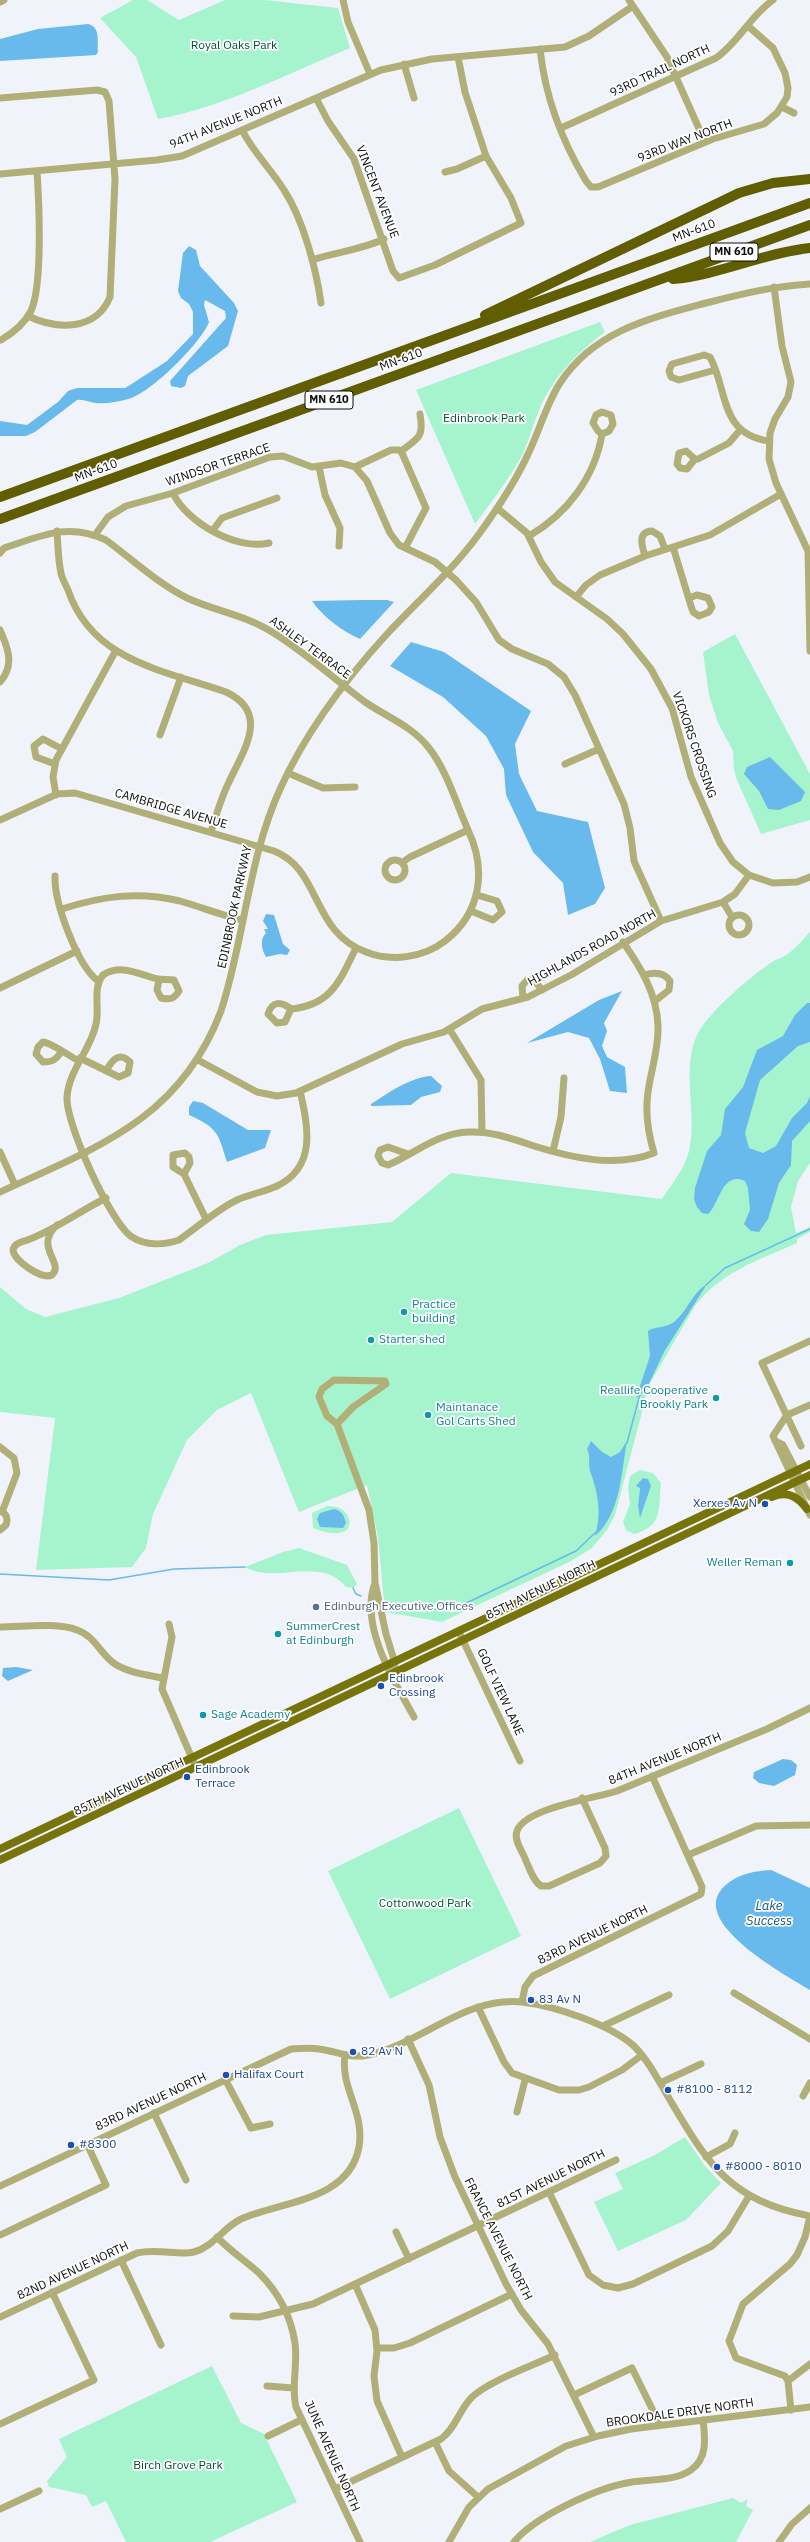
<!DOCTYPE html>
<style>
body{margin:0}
canvas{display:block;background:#f1f3fb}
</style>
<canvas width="810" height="2542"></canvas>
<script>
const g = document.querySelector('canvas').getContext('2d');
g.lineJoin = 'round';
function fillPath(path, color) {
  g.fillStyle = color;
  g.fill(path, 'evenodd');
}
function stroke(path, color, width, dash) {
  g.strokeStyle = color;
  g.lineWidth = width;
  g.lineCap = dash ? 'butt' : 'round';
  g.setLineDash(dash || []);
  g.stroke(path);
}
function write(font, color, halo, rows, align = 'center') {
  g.font = font + ' "IBM Plex Sans",sans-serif';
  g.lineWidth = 3.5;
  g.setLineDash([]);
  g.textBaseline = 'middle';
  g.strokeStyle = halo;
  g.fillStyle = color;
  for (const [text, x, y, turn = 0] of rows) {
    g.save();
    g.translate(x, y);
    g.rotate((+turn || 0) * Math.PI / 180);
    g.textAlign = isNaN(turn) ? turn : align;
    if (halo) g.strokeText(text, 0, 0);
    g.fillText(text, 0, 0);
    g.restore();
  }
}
fillPath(new Path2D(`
 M 133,0 L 147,0 L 179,20 L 225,0 L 264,0 L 338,8 L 350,48 C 292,72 219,109 158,119 L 136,57 L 100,18 Z
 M 600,322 L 605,332 C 577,353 553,377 539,410 C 532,427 528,445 519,461 C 506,483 490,504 475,524 L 416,390 Z
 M 735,634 L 810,774 L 810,820 L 761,834 L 737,780 L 734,770 L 733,751 L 718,723 L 709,695 L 703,652 Z
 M 810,932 L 810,1163 L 798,1181 L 791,1207 L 796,1233 L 810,1227 L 810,1232 L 797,1239 L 797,1243 C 761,1259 719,1273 695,1306 L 649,1385 L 615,1515 L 607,1530 L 592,1548 L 571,1561 L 442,1622 L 385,1612 L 378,1537 L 367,1485 L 299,1512 L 251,1393 L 217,1410 L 187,1440 L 153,1514 L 146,1548 L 132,1567 L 36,1570 L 55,1418 L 0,1412 L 0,1287 L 26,1309 L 45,1317 L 119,1298 L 208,1263 L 240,1245 L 266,1235 L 392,1222 L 451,1173 L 662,1199 C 672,1184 685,1168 689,1151 C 698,1113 680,1069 698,1033 C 710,1011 751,976 772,962 C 777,959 782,958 786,955 C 795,950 803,939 810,932 Z
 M 640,1470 L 653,1473 L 661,1483 C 658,1508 664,1526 634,1534 L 626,1530 L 623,1522 L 630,1504 L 628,1488 L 630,1476 ZM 641,1481 L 651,1486 L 640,1517 L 638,1506 Z
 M 327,1506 C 340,1506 347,1510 350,1522 L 348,1529 C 339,1537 323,1532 313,1528 L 312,1513 Z
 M 299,1548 L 347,1565 L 357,1584 L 353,1588 L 346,1587 C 320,1555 276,1585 245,1567 L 283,1552 Z
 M 459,1808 L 521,1936 L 390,1999 L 328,1871 Z
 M 685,2137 L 705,2166 L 721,2183 L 686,2220 L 618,2251 L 594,2202 L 623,2189 L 615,2173 L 655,2155 Z
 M 212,2366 L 241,2423 L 264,2434 L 297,2502 L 210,2542 L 126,2542 L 106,2501 L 92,2507 L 86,2495 L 49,2487 L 47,2481 L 67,2457 L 59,2439 Z
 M 733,2498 L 741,2503 L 748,2499 L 746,2506 L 753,2510 L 736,2542 L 590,2542 L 630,2525 Z`), '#a5f4ce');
fillPath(new Path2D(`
 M 88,24 C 101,27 97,42 98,52 L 96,55 L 0,61 L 0,39 L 38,29 Z
 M 189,246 L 196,250 L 200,266 L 234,303 L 238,311 L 228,346 L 188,376 L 185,386 L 181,388 L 171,386 L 170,381 L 226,318 L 225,311 L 205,300 L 204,305 L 209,322 C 201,343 150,394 128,399 C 118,402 105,404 95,403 C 88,402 84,399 77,400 L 35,432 L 26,436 L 0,436 L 0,421 L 27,425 L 58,402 L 68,391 L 77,388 L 125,388 L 130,385 L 167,361 L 193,334 L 193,312 L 189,304 L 181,298 L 178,291 L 183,253 Z
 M 361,600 L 387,600 L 394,602 L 360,639 C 342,631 323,617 312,601 Z
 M 411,642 L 444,652 L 531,711 L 515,744 L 519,774 L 537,811 L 588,822 L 605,888 L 595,904 L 568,915 L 563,883 L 533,852 L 506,795 L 504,769 L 486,736 L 443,697 L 390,666 Z
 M 770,757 L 805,792 L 801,801 L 779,810 L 768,809 L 759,791 L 744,774 L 747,767 Z
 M 266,914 L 274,915 L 283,944 L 290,950 L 287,955 L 280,954 L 266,957 C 262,950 259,940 266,933 L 264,929 L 268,929 L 263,921 Z
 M 622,991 L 604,1023 L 607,1031 L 602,1046 L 607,1057 L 625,1067 L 627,1093 L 610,1091 L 600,1059 L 589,1038 L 568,1032 L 527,1043 L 599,1000 Z
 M 807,1003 L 810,1003 L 810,1042 L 798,1046 L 760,1080 L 745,1133 L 749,1148 L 763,1153 L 776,1146 L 792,1118 L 807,1103 L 810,1096 L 810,1121 L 792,1141 L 791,1165 L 779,1183 L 768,1219 L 759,1232 L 751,1231 L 744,1224 L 750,1210 L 748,1188 L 745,1181 C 722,1170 719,1205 708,1214 L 702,1213 L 697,1207 L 694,1199 L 695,1188 L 707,1151 L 721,1135 L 725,1109 L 743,1087 L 757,1050 L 783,1036 L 795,1015 Z
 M 431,1076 L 442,1086 L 440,1092 L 421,1097 L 411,1105 L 371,1106 L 371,1104 C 388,1093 411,1077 431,1076 Z
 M 193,1101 L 203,1103 L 248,1130 L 271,1130 L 265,1148 L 227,1162 C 218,1133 218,1128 189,1115 L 189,1107 Z
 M 707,1284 L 664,1352 L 646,1390 L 636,1398 L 650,1356 L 648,1331 C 652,1327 666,1328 674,1322 C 687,1312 692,1293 707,1284 Z
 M 591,1441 L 602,1452 L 611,1457 L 620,1452 L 627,1441 C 621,1473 621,1513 595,1536 C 602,1514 598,1492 590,1471 C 588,1464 591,1457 587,1449 Z
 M 643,1478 L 648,1479 L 651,1486 L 640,1518 L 638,1506 L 640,1488 L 636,1486 Z
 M 334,1509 C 342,1511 344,1515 346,1523 L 343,1528 L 320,1527 L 317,1519 L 320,1513 Z
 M 16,1667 L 33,1670 L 8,1681 L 2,1676 L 3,1668 Z
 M 783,1759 L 791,1760 L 797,1765 L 795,1775 L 774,1786 L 759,1783 L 753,1778 L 754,1772 Z
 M 771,1870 L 810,1888 L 810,1990 C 787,1976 693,1925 721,1890 C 733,1875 753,1871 771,1870 Z`), '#67baeb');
stroke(new Path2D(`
 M 706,1285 L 725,1268 L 810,1229
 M 627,1443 L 640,1394
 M 0,1574 L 109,1580 L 174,1569 L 245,1567
 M 353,1588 L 356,1594 L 361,1596
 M 395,1603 C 417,1609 439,1612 460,1606 L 576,1551 L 596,1532`), '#67baeb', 1.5);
stroke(new Path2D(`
 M 343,0 L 348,22 L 370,74
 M 629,0 L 667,57 L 705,142
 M 0,2 L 4,0
 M 540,49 C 545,96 562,141 586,181 L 591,187 L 598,187 L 713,139 L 764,124 L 777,113 L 787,97 L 788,88 L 785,73 L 773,48 L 748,26
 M 404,64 L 414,98
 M 0,98 L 97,90 L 105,92 L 109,101 L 115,179 L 110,297 C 96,331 57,330 28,316
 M 316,98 L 328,121 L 354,159 L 393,271 L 399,278 L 435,265 L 521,223 L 511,198 L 486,156 L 465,92 L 458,57
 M 782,107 L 794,113
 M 561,128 L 716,58 C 739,42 750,16 773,0
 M 242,130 C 253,152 271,169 284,190 C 303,219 316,268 321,303
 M 445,172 L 457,169 L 486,156
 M 0,174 L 157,160 L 182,156 L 381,70 L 432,59 L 565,47 L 589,36 L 633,6
 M 312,260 C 336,252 361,250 384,239
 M 774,287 L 782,346 L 791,382 L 788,397 L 775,419 L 770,433 L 769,459 L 776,483 L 808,551 L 810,651
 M 1,340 C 13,333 24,324 31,311 C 43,284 39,202 37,171
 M 715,370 L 679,380 L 671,377 L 669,371 L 672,364 L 704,355 L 710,357 C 728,390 719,434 769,441
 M 401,451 C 419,438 424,437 420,414
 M 695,459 L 687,469 L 680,468 L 677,464 L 679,453 L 686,451 L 695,459 L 698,459 L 729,443 L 740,430
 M 319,467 L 325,495 L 340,528 L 339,546
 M 355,467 L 391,450 L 399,450 L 402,453 L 426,508 L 405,548
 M 173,493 C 186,522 237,551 269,543
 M 497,508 L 527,533 L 541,562 L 555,582 L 607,619 L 623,634 L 651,669 L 672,708 L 691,777 L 720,843 L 733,862 L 749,875 L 773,883 L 797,882 L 810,877
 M 213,530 L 222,518 L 277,498
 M 57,531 C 58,545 58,560 61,573 C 62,579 66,585 68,590 C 92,661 163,670 226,692 C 271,713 243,751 229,782 C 221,798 216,815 211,832
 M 95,535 L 108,517 L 126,506 L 173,493 L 270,457 L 283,456 L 312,467 L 341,463 L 355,467 L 367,481 L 390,533 L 399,545 L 435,562 L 456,580 L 476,602 L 499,640 L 512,649 L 548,664 L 564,677 L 575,695 L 624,804 L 630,828 L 634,861 L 661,921
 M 529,536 C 567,514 595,477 602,434 L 609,431 L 613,424 L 611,415 L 602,412 L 596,415 L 593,423 L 598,431 L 602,434
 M 673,547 L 691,606 L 693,612 L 699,616 L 709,612 L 712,607 L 708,598 L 697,595 L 689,598
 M 0,553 L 4,548 C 41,536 68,522 106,540 C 133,560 157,583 187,598 C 215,611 245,615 272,632 C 305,652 334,679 365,702 C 387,717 412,726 429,748 C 447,771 456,803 468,830 C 487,870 481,913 445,941 C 423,958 391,962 366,952 C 311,932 321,869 274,851 L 75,793 L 57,794 L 0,820
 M 645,556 C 642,546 637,532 652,531 L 660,536 L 665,549
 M 576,597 L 586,585 L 600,575 L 645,556 L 710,535 L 781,494
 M 0,630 C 8,648 15,665 0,682
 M 160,735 L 181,677
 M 55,764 L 36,757 L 34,746 L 43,739 L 62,749
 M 565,764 L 599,749
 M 288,773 L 323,788 L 355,787
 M 56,795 L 53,777 L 56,760 L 115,652
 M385 870a10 10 0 1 1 20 0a10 10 0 1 1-20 0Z
 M 403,862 L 410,857 L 468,830
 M 55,876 C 54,902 77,965 98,981
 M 723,902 L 732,917
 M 62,909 C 102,896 138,891 180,901 C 201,907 221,915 242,920
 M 471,911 L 493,920 L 502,912 L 497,901 L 477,895
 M729 925a10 10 0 1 1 20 0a10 10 0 1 1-20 0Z
 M 644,975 C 654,972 664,972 670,981 L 669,990 L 655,1001
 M 159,980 L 157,990 L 161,998 C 170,1000 174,999 179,991 L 174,980 C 168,979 163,980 158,979 C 140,975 121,963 103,975 C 92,989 100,1007 96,1024 C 91,1050 69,1069 67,1097 C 65,1122 111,1224 132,1237 C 146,1246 164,1245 179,1240 C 198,1227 216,1210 237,1200 C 250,1194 264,1192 277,1186 C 317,1167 308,1126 300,1091
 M 0,988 L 77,951
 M 523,998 L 522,986 L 527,980 L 534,980 L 542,990
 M 291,1009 L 285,1022 L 277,1023 L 268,1014 C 272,1001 281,1001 291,1009 C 332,1005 340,980 356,948
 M 450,1030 L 481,1080 L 482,1132
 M 61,1052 C 56,1060 52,1062 43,1062 L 36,1054 L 38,1047 L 43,1042 C 52,1043 69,1056 79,1061
 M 80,1058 L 119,1077 L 128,1073 L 130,1062 C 119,1051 112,1060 106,1071
 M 198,1060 L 257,1092 L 277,1096 L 296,1093 L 402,1044 L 444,1032 L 482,1009 L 528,997 L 571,975 L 661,921 L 723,902 L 735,894 L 749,875
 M 553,1151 L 561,1117 L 564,1078
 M 0,1152 L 15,1185
 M 408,1154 L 388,1147 L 380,1150 L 378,1156 L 382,1163 L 388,1165 C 416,1153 437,1133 469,1132 C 492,1131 513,1139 534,1146 C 572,1158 616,1168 654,1153 C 648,1133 645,1113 648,1092 C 651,1070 659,1048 658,1026 C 657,994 641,968 623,942
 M 184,1174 L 190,1163 L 189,1157 L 185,1153 L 173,1155 L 173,1167 L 184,1174 L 206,1219
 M 0,1192 C 98,1147 180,1119 221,1011 C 245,937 248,858 281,787 C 307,730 345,680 387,634 C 418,601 452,571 479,534 C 498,508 516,481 529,452 C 540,429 546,405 560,383 C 594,331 650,318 706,303 C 741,294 774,286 810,284
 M 57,1225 C 33,1247 65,1263 52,1275 C 42,1280 14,1261 13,1250 C 15,1242 23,1242 30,1239 C 56,1229 80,1211 106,1198
 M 810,1405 L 787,1415 L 773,1436 L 810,1515
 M 337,1424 L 353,1407 L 386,1384 L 385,1381 L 334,1380 L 322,1389 L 319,1397 L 327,1416 L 337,1424 L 369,1510 L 374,1543 L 375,1583 L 386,1634 L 395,1663 L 392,1675
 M 775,1441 L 783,1445 L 810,1497
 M 801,1446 L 762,1363 L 810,1341
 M 0,1447 L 14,1458 L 17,1473 L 2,1512
 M 0,1511 C 7,1513 8,1519 6,1525 L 0,1530
 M 375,1583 C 359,1625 394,1681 414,1717
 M 169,1624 L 172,1637 L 162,1689 L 194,1763
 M 0,1627 C 22,1627 57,1622 77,1630 C 95,1636 101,1655 115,1664 C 129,1673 148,1675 163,1678
 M 459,1632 L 520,1761
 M 582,1798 L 605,1848 L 606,1856 L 600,1863 L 549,1886 L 541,1886 C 532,1880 528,1864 523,1854 C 520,1848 514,1839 517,1831 C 525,1808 596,1798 617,1791 L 767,1729 L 810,1708
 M 688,1855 L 756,1826 L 810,1825
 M 734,1993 L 810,2039
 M 522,2002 L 525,1987 L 533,1976 L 701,1894 L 702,1887 L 652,1776
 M 478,2007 L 504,2062 L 512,2073 L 559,2090 L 579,2090 L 589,2087 L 622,2070 L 642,2055
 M 603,2026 L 669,1995
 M 408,2039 L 429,2085 L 440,2137 L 455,2177 L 506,2284 L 521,2310 L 548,2344 L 594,2437
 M 225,2079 L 251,2128 L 270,2124
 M 660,2083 L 701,2064
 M 803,2096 L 810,2083
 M 517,2112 L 525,2080
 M 154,2113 L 186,2180
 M 706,2157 L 730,2144 L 735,2133
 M 0,2186 L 291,2049 C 300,2049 309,2047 319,2049 C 336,2051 350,2059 368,2055 C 421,2044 465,1996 522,2002 C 555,2006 609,2024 634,2046 C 648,2060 657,2078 667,2095 C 707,2162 727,2200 810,2216
 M 549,2192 L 589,2275 L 603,2285 L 618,2288 L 633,2284 L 712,2246 L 728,2231 L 749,2196
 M 396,2232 L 409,2259
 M 0,2235 L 106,2185 L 87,2144
 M 217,2237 C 230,2251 246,2261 259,2273 C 278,2292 291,2317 295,2343 C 298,2365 291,2386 296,2407 L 360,2542
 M 121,2260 L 161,2345
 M 355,2284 L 375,2330 L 377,2351 L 374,2376 L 377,2401 L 402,2457
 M 233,2316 L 259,2317 L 313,2304 L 616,2160
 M 0,2317 L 137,2253 C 158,2248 179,2256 194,2252 C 213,2247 224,2227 241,2219 C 282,2201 349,2201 359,2147 C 365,2112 340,2088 345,2055
 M 377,2348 L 394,2348 L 410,2343 L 512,2294
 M 788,2381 L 810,2364
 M 267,2386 L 294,2388
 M 574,2395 L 632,2368 L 660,2425
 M 791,2410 L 788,2381 L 785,2376 L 736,2358 L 729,2341 L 743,2304 L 790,2264 L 797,2255 L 805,2237 L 810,2216
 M 0,2424 L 94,2380 L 52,2292
 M 268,2436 L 301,2420
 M 435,2442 L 449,2471 L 478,2497
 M 335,2489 L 441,2439 C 456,2428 459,2410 472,2397 C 489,2381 532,2366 555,2355
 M 0,2509 L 39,2491
 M 449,2542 L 469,2507 L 488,2489 L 566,2446 L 598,2436 L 631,2429 L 810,2407
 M 514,2542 C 535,2516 599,2487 632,2482 C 650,2479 676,2481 691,2470 C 708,2458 705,2438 703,2420
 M 779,2542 L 792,2524 L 810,2508`), '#b0af77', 7);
stroke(new Path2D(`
 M 772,1497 C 787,1490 798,1497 807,1509
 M 0,1849 L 810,1464
 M 0,1860 L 810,1475`), '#77740b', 8);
stroke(new Path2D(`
 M 673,279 C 719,275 763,253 810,248
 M 485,315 L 739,193 L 773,183 L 810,179
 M 0,497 L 810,203
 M 0,519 L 810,225`), '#615e01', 10);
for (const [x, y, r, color] of [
 [404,1312,4,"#0f9aa8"],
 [371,1340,4,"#0f9aa8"],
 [716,1398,4,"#0f9aa8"],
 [428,1415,4,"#0f9aa8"],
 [765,1504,4,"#1a4fb4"],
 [790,1563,4,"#0f9aa8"],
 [316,1607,4,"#5c6f8a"],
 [278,1634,4,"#0f9aa8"],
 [381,1686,4,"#1a4fb4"],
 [203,1715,4,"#0f9aa8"],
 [187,1777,4,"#1a4fb4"],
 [531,2000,4,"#1a4fb4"],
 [353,2052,4,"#1a4fb4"],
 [226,2075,4,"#1a4fb4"],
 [668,2090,4,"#1a4fb4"],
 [71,2145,4,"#1a4fb4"],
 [717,2167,4,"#1a4fb4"]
]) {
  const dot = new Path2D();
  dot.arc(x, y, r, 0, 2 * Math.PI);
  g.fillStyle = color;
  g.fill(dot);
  stroke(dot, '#fff', 1.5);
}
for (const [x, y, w] of [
 [734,252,48],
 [329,400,48]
]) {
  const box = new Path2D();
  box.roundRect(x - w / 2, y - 9, w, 18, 3);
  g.fillStyle = '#fff';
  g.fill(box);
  stroke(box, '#0c0d0f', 1);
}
write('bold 11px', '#0c0d0f', null, [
 ["MN 610",734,252],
 ["MN 610",329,400]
]);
write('12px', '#005036', '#fff', [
 ["Royal Oaks Park",234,46],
 ["Edinbrook Park",484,419],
 ["Cottonwood Park",425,1904],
 ["Birch Grove Park",178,2466]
]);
write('12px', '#0c0d0f', '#fff', [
 ["93RD TRAIL NORTH",660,71,-25],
 ["94TH AVENUE NORTH",226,123,-22],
 ["93RD WAY NORTH",685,141,-21],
 ["VINCENT AVENUE",377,192,69],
 ["MN-610",694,231,-20],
 ["MN-610",401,360,-20],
 ["WINDSOR TERRACE",218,465,-19],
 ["MN-610",96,471,-20],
 ["ASHLEY TERRACE",310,648,36],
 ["VICKORS CROSSING",694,745,71],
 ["CAMBRIDGE AVENUE",171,809,16],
 ["EDINBROOK PARKWAY",235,907,-78],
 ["HIGHLANDS ROAD NORTH",592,948,-29],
 ["85TH AVENUE NORTH",541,1590,-26],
 ["GOLF VIEW LANE",500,1692,65],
 ["84TH AVENUE NORTH",665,1759,-22],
 ["85TH AVENUE NORTH",129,1787,-25],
 ["83RD AVENUE NORTH",593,1935,-26],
 ["83RD AVENUE NORTH",151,2102,-25],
 ["81ST AVENUE NORTH",551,2179,-26],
 ["FRANCE AVENUE NORTH",498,2239,63],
 ["82ND AVENUE NORTH",73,2271,-25],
 ["BROOKDALE DRIVE NORTH",680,2413,-8],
 ["JUNE AVENUE NORTH",332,2456,66]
]);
write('12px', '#0d838f', '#fff', [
 ["Practice",412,1305],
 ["building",412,1319],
 ["Starter shed",379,1340],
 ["Reallife Cooperative",708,1391,"right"],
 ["Brookly Park",708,1405,"right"],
 ["Maintanace",436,1408],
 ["Gol Carts Shed",436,1422],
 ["Weller Reman",782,1563,"right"],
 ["SummerCrest",286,1627],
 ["at Edinburgh",286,1641],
 ["Sage Academy",211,1715]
], 'left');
write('12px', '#164399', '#fff', [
 ["Xerxes Av N",757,1504,"right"],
 ["Edinbrook",389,1679],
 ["Crossing",389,1693],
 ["Edinbrook",195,1770],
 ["Terrace",195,1784],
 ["83 Av N",539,2000],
 ["82 Av N",361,2052],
 ["Halifax Court",234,2075],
 ["#8100 - 8112",676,2090],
 ["#8300",79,2145],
 ["#8000 - 8010",725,2167]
], 'left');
write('12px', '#4e5e75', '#fff', [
 ["Edinburgh Executive Offices",324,1607]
], 'left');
write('italic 13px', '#155676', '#fff', [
 ["Lake",769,1906],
 ["Success",769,1921]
]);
</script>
